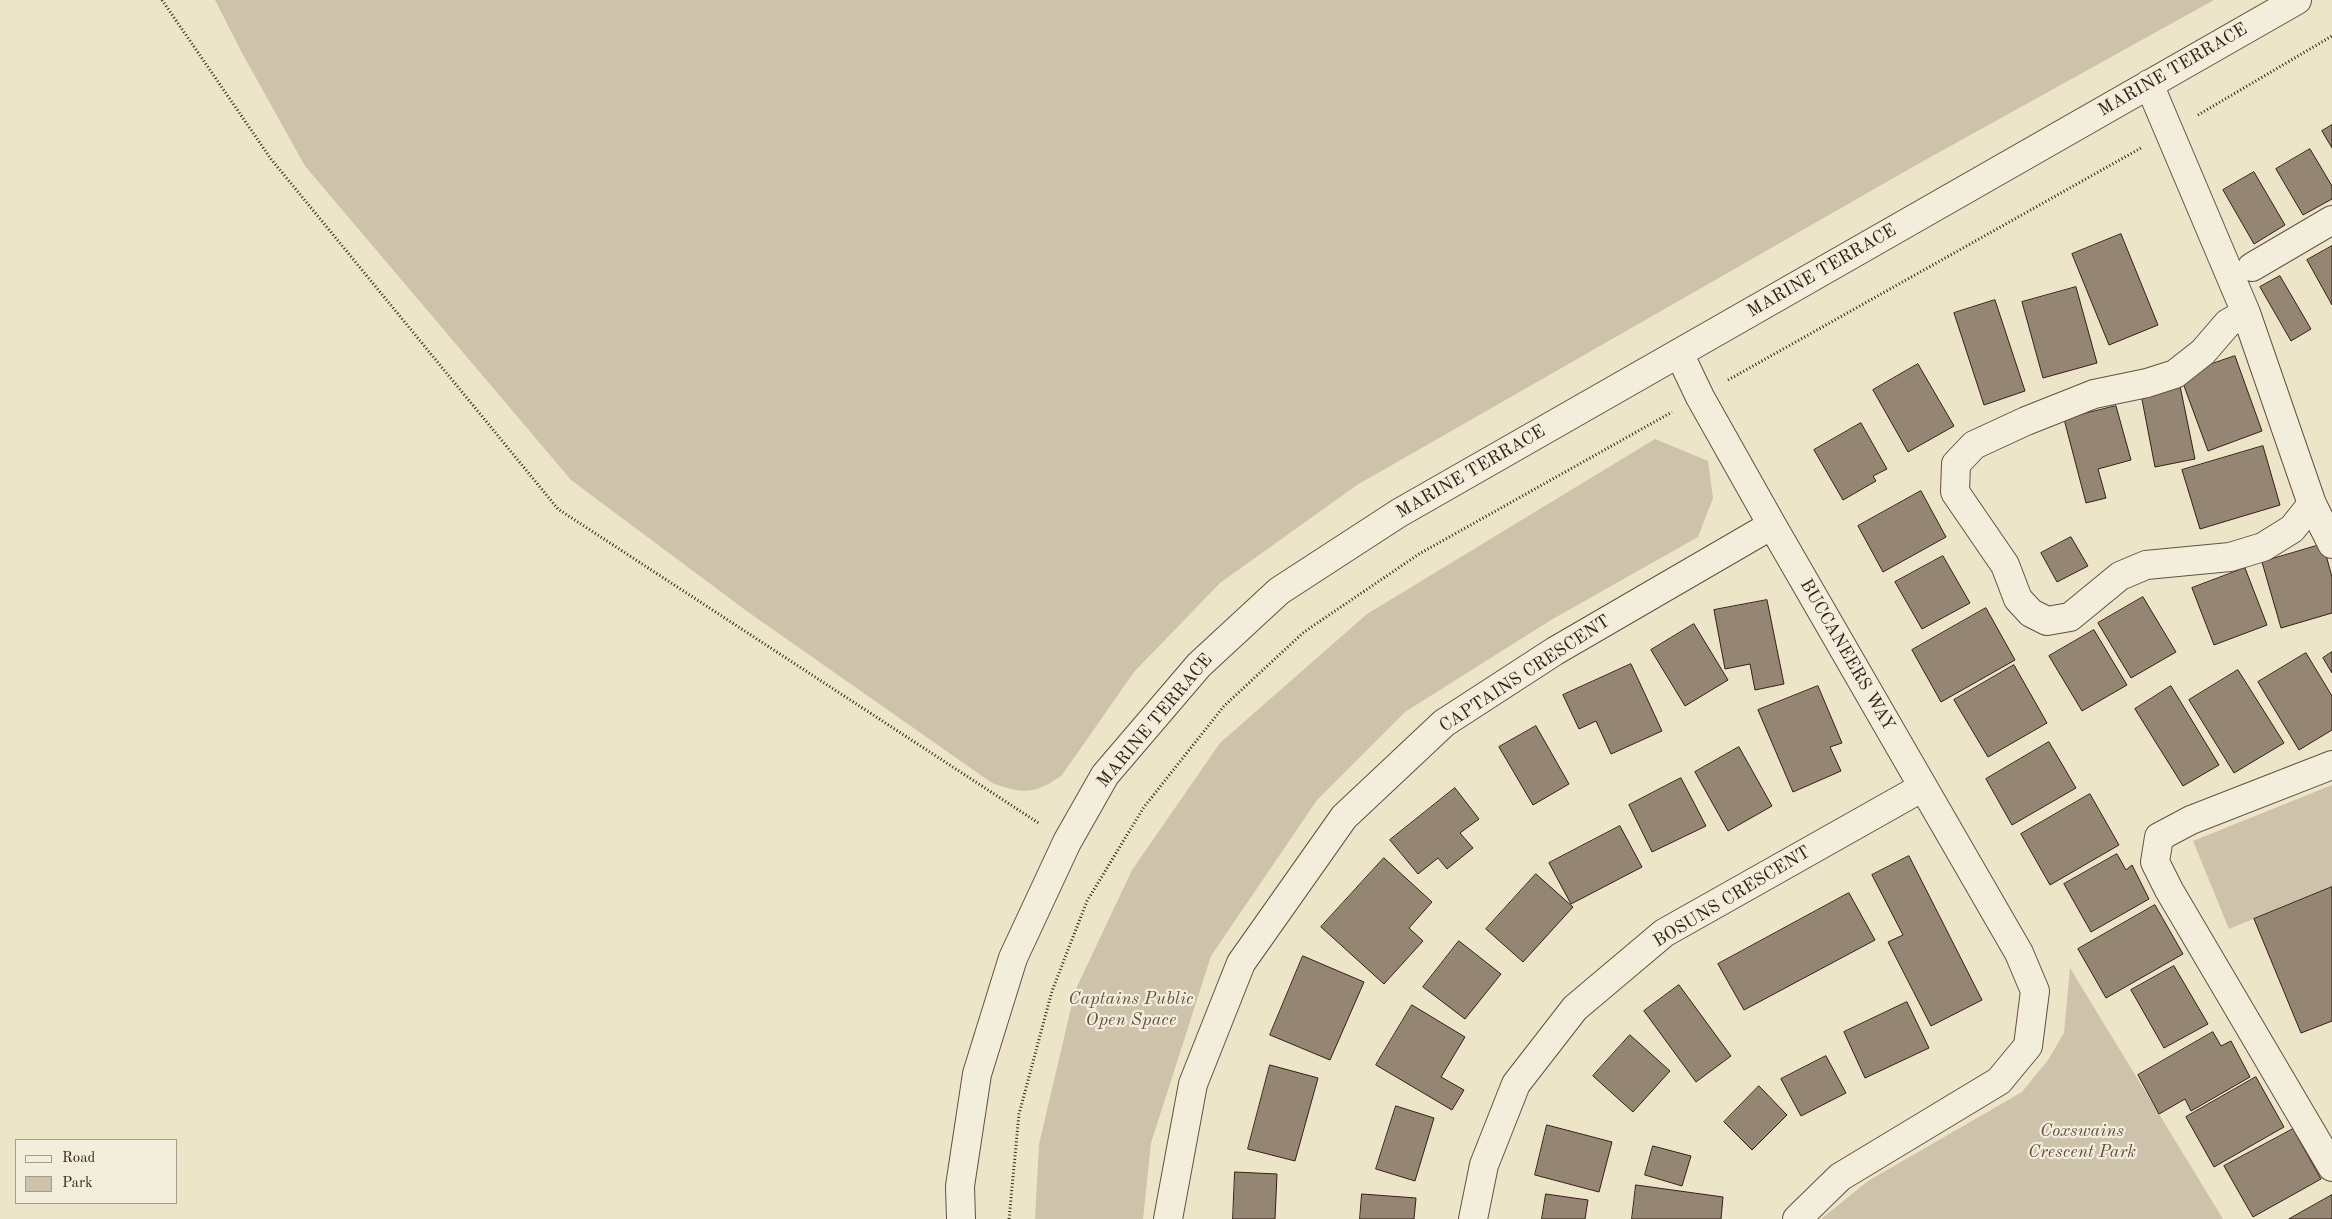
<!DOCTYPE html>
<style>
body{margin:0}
#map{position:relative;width:2332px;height:1219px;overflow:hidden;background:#ede5c8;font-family:"Old Standard TT",serif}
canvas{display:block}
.legend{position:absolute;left:15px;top:1139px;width:162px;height:65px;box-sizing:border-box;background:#f3eedb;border:1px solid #a79b8c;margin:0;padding:6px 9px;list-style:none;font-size:15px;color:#361f16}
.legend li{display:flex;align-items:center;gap:10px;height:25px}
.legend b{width:25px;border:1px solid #a79b8c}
</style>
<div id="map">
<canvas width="2332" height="1219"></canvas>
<ul class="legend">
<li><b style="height:6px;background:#f3eedb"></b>Road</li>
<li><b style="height:14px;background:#cec3aa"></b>Park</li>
</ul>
</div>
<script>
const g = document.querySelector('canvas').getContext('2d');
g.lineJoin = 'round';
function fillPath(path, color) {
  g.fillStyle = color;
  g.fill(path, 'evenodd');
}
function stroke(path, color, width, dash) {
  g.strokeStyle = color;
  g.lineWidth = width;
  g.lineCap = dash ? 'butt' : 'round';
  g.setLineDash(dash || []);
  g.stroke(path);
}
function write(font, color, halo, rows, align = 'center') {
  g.font = font + ' "Old Standard TT",serif';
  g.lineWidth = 4.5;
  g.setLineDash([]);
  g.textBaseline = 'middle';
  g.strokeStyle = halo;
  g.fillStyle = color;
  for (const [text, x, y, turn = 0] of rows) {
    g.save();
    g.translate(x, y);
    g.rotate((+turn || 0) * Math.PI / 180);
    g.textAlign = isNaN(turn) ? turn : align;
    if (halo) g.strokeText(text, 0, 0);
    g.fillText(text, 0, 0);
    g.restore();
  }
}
fillPath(new Path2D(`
 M 215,0 L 2214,0 L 1918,164 L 1357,485 L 1220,583 L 1134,672 L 1062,775 C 1035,795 1022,794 992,783 L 748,612 L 571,480 L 305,166 L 242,53 Z
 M 1655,439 L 1708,461 L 1713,498 L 1698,537 L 1551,620 L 1405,712 L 1317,800 L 1211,956 L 1151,1143 L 1143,1219 L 1035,1219 L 1039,1144 L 1075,991 L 1132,870 L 1220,743 L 1367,614 Z
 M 2332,785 L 2332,887 L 2229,929 L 2193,841 Z
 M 2070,968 L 2223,1219 L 1821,1219 L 1868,1181 L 2022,1092 L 2048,1060 L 2064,1033 Z`), '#cec3aa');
const building = new Path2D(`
 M 2332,125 L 2332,148 L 2322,131 Z
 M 2310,149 L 2332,186 L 2332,199 L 2303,215 L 2276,169 Z
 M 2254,172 L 2285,225 L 2254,244 L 2223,190 Z
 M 2121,234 L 2158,325 L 2109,345 L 2072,254 Z
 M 2332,246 L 2332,305 L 2307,260 Z
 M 2280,276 L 2311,329 L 2291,341 L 2260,287 Z
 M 2076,287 L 2097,363 L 2043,378 L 2022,302 Z
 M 1995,300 L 2025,391 L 1984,405 L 1954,313 Z
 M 2235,356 L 2262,431 L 2208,451 L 2180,375 Z
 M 1918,364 L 1954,426 L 1908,452 L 1873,390 Z
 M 2179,381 L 2195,459 L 2155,467 L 2140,389 Z
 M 2116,406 L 2131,460 L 2098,469 L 2106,498 L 2086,503 L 2064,419 Z
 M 1861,423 L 1887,469 L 1873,476 L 1876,481 L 1843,500 L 1814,450 Z
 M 2263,446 L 2280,505 L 2200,529 L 2182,470 Z
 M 1921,491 L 1946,537 L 1883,572 L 1858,526 Z
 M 2071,537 L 2088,566 L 2057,582 L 2041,553 Z
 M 2323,544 L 2332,577 L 2332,613 L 2281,628 L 2262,562 Z
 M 1943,556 L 1970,603 L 1922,629 L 1895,582 Z
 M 2245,568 L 2267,625 L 2214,645 L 2192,588 Z
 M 2143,597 L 2176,652 L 2131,678 L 2098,623 Z
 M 1767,600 L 1784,684 L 1755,690 L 1750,664 L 1725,669 L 1714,610 Z
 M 1986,608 L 2015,660 L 1941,702 L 1912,650 Z
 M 1694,624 L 1728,680 L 1685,706 L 1651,650 Z
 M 2094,630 L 2127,685 L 2082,711 L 2049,656 Z
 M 2332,652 L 2332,673 L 2323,658 Z
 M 2306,653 L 2332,696 L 2332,730 L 2299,750 L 2258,682 Z
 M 1631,664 L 1662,731 L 1611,754 L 1596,721 L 1579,729 L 1563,695 Z
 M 2014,665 L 2047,723 L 1988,757 L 1954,700 Z
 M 2238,670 L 2284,743 L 2234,773 L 2189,700 Z
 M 1818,686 L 1842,743 L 1830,747 L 1841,771 L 1793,792 L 1758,710 Z
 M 2171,686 L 2219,765 L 2183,786 L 2135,709 Z
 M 1536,726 L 1569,784 L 1533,805 L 1499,747 Z
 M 2049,742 L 2076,788 L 2012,825 L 1986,779 Z
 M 1739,747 L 1772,806 L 1728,831 L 1695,772 Z
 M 1681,778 L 1706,826 L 1652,852 L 1629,805 Z
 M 1455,788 L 1479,819 L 1460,833 L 1473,848 L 1447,869 L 1438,858 L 1418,874 L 1390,840 Z
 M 2090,794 L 2119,845 L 2050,885 L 2021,834 Z
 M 1620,826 L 1642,867 L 1571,904 L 1549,863 Z
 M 2117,854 L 2126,870 L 2132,865 L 2149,899 L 2091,932 L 2064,884 Z
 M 1909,856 L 1982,1000 L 1931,1026 L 1888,942 L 1903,935 L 1872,875 Z
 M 1384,858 L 1432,902 L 1409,928 L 1423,941 L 1384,984 L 1321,927 Z
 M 1536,874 L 1573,907 L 1523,962 L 1486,929 Z
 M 2332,887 L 2332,1021 L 2301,1033 L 2254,919 Z
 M 1849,893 L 1875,940 L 1744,1010 L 1718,964 Z
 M 2155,905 L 2183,954 L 2106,998 L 2078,949 Z
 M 1459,941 L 1501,974 L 1465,1019 L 1423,987 Z
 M 1303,956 L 1364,982 L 1330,1060 L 1270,1035 Z
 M 2174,966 L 2208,1024 L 2164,1048 L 2131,990 Z
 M 1679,985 L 1731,1056 L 1696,1082 L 1644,1011 Z
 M 1907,1002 L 1929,1048 L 1865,1078 L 1844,1032 Z
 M 1412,1005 L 1465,1037 L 1441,1077 L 1464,1090 L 1452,1110 L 1376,1065 Z
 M 2213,1032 L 2221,1046 L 2231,1041 L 2250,1077 L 2191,1111 L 2185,1099 L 2159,1114 L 2138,1075 Z
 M 1630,1035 L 1670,1071 L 1633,1112 L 1593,1076 Z
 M 1826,1056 L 1846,1093 L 1801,1116 L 1781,1079 Z
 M 1270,1065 L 1318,1078 L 1295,1161 L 1248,1149 Z
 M 2256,1077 L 2284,1127 L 2214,1167 L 2186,1117 Z
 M 1759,1086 L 1787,1115 L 1752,1150 L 1724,1122 Z
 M 1396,1106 L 1434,1118 L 1415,1181 L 1376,1169 Z
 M 1547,1125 L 1612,1142 L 1599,1192 L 1535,1175 Z
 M 2293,1129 L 2321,1179 L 2253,1217 L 2224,1166 Z
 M 1653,1146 L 1691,1156 L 1682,1186 L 1645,1175 Z
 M 1235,1172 L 1277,1174 L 1275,1219 L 1233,1219 Z
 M 1636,1185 L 1723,1197 L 1721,1219 L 1632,1219 Z
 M 1362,1194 L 1416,1198 L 1414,1219 L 1360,1219 Z
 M 1546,1194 L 1588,1200 L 1585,1219 L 1542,1219 Z
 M 2332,1195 L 2332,1219 L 2289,1219 Z`);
fillPath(building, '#958673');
stroke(building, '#361f16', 1);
const minor = new Path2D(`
 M 2149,84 L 2246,313 L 2312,504 L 2332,544
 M 2252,267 L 2332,220
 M 2246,313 L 2228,323 L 2203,352 L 2175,374 L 2147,383 L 2094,394 L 2026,421 L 1974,445 L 1956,464 L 1955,492 L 2005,565 L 2018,599 L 2031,613 L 2047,621 L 2070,617 L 2120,576 L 2146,565 L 2230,557 L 2263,547 L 2292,529 L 2312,504
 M 1679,353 L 1700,397 L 1772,525 L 2019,953 L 2035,991 L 2028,1046 L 1999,1081 L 1840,1177 L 1797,1219
 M 2332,765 L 2191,820 L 2159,837 L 2155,862 L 2169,890 L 2332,1167
 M 961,1219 L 960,1186 L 977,1074 L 1013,958 L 1067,842 L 1105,775 L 1199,665 L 1279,591 L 1399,513 L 2297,0
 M 1168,1219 L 1193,1084 L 1241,963 L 1344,817 L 1444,723 L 1555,651 L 1772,525
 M 1473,1219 L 1484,1165 L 1516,1084 L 1575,1008 L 1664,933 L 1923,787`);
stroke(minor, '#645042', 30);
stroke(new Path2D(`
 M 162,0 L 271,159 L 558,509 L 1040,824
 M 2198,115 L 2332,36
 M 1728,380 L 2141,148
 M 1009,1219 L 1019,1114 L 1052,991 L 1087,901 L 1144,807 L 1224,706 L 1304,632 L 1419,554 L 1672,412`), '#361f16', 3, [1, 2.5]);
stroke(minor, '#f3eedb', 28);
write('18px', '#361f16', '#f3eedb', [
 ["MARINE TERRACE",2173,70,-30],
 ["MARINE TERRACE",1822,271,-30],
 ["MARINE TERRACE",1471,472,-30],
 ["BUCCANEERS WAY",1847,655,60],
 ["CAPTAINS CRESCENT",1525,674,-33],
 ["MARINE TERRACE",1155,721,-50],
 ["BOSUNS CRESCENT",1732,897,-31]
]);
write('italic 18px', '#645042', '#f3eedb', [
 ["Captains Public",1131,999],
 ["Open Space",1131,1020],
 ["Coxswains",2082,1131],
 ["Crescent Park",2082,1152]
]);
</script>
